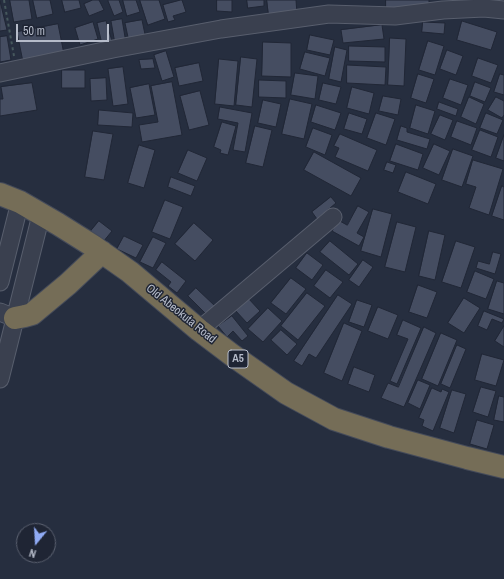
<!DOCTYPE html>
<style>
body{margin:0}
#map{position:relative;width:504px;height:579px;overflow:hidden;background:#262e3f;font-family:"Archivo Narrow",sans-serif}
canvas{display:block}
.north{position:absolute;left:16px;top:523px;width:40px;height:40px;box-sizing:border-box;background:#1f2534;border:1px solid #5b6170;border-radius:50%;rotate:198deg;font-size:11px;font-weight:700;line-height:16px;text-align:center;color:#b6bcca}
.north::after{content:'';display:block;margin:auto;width:14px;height:18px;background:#90abf5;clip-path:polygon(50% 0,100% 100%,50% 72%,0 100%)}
.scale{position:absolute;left:16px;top:24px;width:93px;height:18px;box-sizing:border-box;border:2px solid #b6bcca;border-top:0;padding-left:5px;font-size:12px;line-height:14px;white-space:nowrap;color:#b6bcca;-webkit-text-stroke:3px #1f2534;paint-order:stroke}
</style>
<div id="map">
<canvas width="504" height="579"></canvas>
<div class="north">N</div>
<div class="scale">50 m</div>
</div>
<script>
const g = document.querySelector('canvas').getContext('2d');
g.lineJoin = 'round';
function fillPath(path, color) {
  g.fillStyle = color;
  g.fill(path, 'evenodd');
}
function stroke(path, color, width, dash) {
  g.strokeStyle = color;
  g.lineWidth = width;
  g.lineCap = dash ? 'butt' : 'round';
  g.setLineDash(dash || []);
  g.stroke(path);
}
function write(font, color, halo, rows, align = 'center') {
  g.font = font + ' "Archivo Narrow",sans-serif';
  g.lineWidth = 3;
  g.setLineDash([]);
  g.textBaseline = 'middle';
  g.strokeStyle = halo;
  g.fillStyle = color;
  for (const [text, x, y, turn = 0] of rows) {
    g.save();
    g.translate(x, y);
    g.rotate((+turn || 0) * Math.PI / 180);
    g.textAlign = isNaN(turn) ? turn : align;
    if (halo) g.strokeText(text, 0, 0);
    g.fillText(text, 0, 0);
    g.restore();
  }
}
const building = new Path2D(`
 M 10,0 L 29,0 L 32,19 L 14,22 Z
 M 33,0 L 50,0 L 53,14 L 37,18 Z
 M 62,0 L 79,0 L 81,8 L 65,12 Z
 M 93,0 L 99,0 L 104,10 L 89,16 L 84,4 Z
 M 109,0 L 119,0 L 123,12 L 114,16 L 108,1 Z
 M 123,0 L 136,0 L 140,12 L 127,16 Z
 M 140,0 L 159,0 L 165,19 L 148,25 Z
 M 181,0 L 182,0 L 186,12 L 173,16 L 175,20 L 168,22 L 163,5 Z
 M 217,0 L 232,0 L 232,12 L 217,11 Z
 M 247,0 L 264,0 L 264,6 L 248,8 Z
 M 267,0 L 296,0 L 297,14 L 269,17 Z
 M 386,0 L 429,0 L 429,6 L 386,8 Z
 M 0,1 L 7,30 L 0,31 Z
 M 122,19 L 126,43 L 115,44 L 111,21 Z
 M 142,20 L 146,39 L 129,42 L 125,23 Z
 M 106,21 L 112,41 L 102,44 L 97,23 Z
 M 462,21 L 497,32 L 491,50 L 457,40 Z
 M 93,22 L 98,39 L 80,45 L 75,28 Z
 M 423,22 L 445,23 L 444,34 L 422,32 Z
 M 58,24 L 64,54 L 23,62 L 17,32 Z
 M 382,25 L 384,39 L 343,43 L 341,30 Z
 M 310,35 L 334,40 L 330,55 L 307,50 Z
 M 7,36 L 11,60 L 0,62 L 0,37 Z
 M 390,38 L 406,39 L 404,86 L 388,85 Z
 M 428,41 L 444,46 L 435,75 L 419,70 Z
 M 263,42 L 291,43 L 291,77 L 262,76 Z
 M 349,46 L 385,47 L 385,62 L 349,61 Z
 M 335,47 L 347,50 L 341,82 L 329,79 Z
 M 447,50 L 463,56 L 456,75 L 440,69 Z
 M 166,51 L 174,77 L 162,81 L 154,55 Z
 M 305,52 L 330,58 L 325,76 L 300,69 Z
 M 241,57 L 257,59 L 252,107 L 236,105 Z
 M 478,58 L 498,65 L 491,83 L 472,76 Z
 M 153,59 L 155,68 L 141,69 L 139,60 Z
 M 219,59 L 238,61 L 234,106 L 215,104 Z
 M 199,63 L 203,81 L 179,86 L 175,68 Z
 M 347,65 L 386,67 L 385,85 L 347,83 Z
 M 123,67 L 128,104 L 113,106 L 108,69 Z
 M 62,70 L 85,70 L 85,88 L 62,88 Z
 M 295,73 L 318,76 L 315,99 L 291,95 Z
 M 418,74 L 434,79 L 426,103 L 411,98 Z
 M 500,74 L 504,75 L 504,95 L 494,92 Z
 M 106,78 L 107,100 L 91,101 L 90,79 Z
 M 450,79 L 468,85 L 461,105 L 443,98 Z
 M 259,80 L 286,81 L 286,98 L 259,97 Z
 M 172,82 L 182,135 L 142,142 L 139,125 L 158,122 L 151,86 Z
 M 475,82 L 491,88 L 485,102 L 470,96 Z
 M 32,83 L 37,110 L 0,116 L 0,99 L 3,99 L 1,87 Z
 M 323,83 L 341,87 L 336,104 L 319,100 Z
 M 149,84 L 155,115 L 136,118 L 130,88 Z
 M 352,87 L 374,93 L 369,114 L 347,108 Z
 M 200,91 L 209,125 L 189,130 L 180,96 Z
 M 383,96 L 401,99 L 398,115 L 379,111 Z
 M 469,97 L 484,104 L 476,124 L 461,117 Z
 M 496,97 L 504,101 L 504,115 L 502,118 L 488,110 Z
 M 290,99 L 312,104 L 304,139 L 282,134 Z
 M 263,100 L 281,104 L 276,127 L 258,123 Z
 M 439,102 L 458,109 L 456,116 L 437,109 Z
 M 316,105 L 341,113 L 335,130 L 311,122 Z
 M 416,105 L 435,111 L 428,134 L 410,128 Z
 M 220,107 L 252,113 L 245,152 L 233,150 L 238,123 L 218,119 Z
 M 99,110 L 133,113 L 132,127 L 98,125 Z
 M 349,113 L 367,119 L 362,134 L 344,129 Z
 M 376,113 L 395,119 L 386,145 L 367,138 Z
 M 486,113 L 503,120 L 497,134 L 480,128 Z
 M 440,115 L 453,120 L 445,140 L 431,134 Z
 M 457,121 L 477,128 L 471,145 L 451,137 Z
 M 222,122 L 236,126 L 228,155 L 220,153 L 221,150 L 214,147 Z
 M 255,126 L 272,130 L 263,167 L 246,163 Z
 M 401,126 L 407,128 L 407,132 L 430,139 L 427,149 L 397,140 Z
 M 313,128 L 332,135 L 325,155 L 306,147 Z
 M 480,130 L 498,137 L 491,157 L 472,150 Z
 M 93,131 L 113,134 L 104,180 L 85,177 Z
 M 340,134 L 377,150 L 368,171 L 335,157 L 339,148 L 334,146 Z
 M 504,135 L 504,161 L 496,158 Z
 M 396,144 L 423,154 L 418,170 L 390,161 Z
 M 434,144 L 450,151 L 439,175 L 423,168 Z
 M 139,145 L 155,150 L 144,188 L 128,183 Z
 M 453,149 L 473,156 L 462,187 L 442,180 Z
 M 188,150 L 207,158 L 197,181 L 178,173 Z
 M 314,152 L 361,178 L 351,196 L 304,170 Z
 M 473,160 L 503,169 L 489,215 L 469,208 L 476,187 L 466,184 Z
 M 387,162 L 396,165 L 393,173 L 384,170 Z
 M 406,172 L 436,184 L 428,204 L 398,192 Z
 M 171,177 L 195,186 L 191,196 L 168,187 Z
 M 502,186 L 504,187 L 504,220 L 492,216 Z
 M 331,197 L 336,203 L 317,219 L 312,212 Z
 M 165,200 L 183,207 L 170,239 L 152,232 Z
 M 358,206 L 369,212 L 357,233 L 364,237 L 359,246 L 332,231 L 338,220 L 347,225 Z
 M 373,209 L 392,214 L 381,257 L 361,251 Z
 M 99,221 L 112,231 L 103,242 L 90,232 Z
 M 397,222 L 416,227 L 405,272 L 385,267 Z
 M 194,223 L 213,240 L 195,261 L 175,244 Z
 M 429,231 L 445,235 L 435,280 L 419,276 Z
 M 124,236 L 143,245 L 136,258 L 117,249 Z
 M 153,237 L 166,243 L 153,268 L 140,262 Z
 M 330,241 L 358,264 L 349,275 L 320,252 Z
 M 456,241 L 475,247 L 461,288 L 442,282 Z
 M 493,252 L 501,254 L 495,274 L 476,268 L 478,261 L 489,264 Z
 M 307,253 L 323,265 L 312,280 L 296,268 Z
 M 363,260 L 373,267 L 359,287 L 349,280 Z
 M 162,262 L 186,281 L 177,293 L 168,286 L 171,282 L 156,270 Z
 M 326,270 L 343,282 L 330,298 L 314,286 Z
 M 475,271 L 494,279 L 486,299 L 467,292 Z
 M 291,278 L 306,289 L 286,314 L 271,303 Z
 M 497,281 L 504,283 L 504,314 L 488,309 Z
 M 418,285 L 437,292 L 427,318 L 409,312 Z
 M 196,288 L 215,306 L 206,314 L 188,296 Z
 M 307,293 L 325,306 L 298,340 L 281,326 Z
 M 338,295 L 352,304 L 316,358 L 309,354 L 302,366 L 294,361 Z
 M 248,298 L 260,311 L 247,323 L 235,310 Z
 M 464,298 L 480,308 L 464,333 L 448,323 Z
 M 357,300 L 372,305 L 364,327 L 349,322 Z
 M 378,307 L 398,315 L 388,339 L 368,331 Z
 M 268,308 L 282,321 L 263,342 L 248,329 Z
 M 484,311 L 504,319 L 502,323 L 492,319 L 487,330 L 478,326 Z
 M 232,316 L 248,336 L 242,341 L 233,331 L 227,337 L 218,326 Z
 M 403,320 L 421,328 L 397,384 L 390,381 L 408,339 L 397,335 Z
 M 344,323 L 362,331 L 342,381 L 324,373 Z
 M 504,326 L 504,347 L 495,341 Z
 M 424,327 L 436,333 L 404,407 L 381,398 L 388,383 L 398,387 Z
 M 281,330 L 297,344 L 287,355 L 271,340 Z
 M 441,333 L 457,340 L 438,386 L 422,379 Z
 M 457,345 L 466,349 L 450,388 L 441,384 Z
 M 482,354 L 504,360 L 496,386 L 475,380 Z
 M 354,367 L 375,375 L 369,392 L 348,384 Z
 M 418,380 L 430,385 L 420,409 L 408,403 Z
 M 481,387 L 496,391 L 488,417 L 473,412 Z
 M 432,388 L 441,392 L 442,389 L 449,392 L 433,431 L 422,426 L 424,420 L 419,418 Z
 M 452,390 L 466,394 L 454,433 L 440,428 Z
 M 499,396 L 504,397 L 504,422 L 494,420 Z
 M 477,420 L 494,425 L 487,449 L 470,444 Z`);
fillPath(building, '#454d61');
stroke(building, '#212736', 1);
const minor = new Path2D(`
 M 0,73 L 113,49 L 221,29 L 329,14 L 395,16 L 443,10 L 484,8 L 504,10
 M 0,282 L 20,202
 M 0,312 L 15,318
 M 199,330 L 333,217
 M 0,379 L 41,215`);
const highway = new Path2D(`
 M 0,194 L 20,202 L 58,224 L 93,246 L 130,272 L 199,330 L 232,355 L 286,393 L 334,419 L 389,437 L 467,458 L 504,467
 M 15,318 L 25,316 L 32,314 L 68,284 L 102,252`);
stroke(minor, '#585e6d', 19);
stroke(highway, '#454b5a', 24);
stroke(new Path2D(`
 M 4,0 L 14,56`), '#46585d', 2, [3, 3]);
stroke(minor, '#3a404f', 17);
stroke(highway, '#756d57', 22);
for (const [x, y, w] of [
 [238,359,20]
]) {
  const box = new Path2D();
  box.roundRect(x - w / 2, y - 9, w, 18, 3);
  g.fillStyle = '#1f2534';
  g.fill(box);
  stroke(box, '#b6bcca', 1);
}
write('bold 11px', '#b6bcca', null, [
 ["A5",238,359]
]);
write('12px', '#b6bcca', '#1f2534', [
 ["Old Abeokuta Road",181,314,39]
]);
</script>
